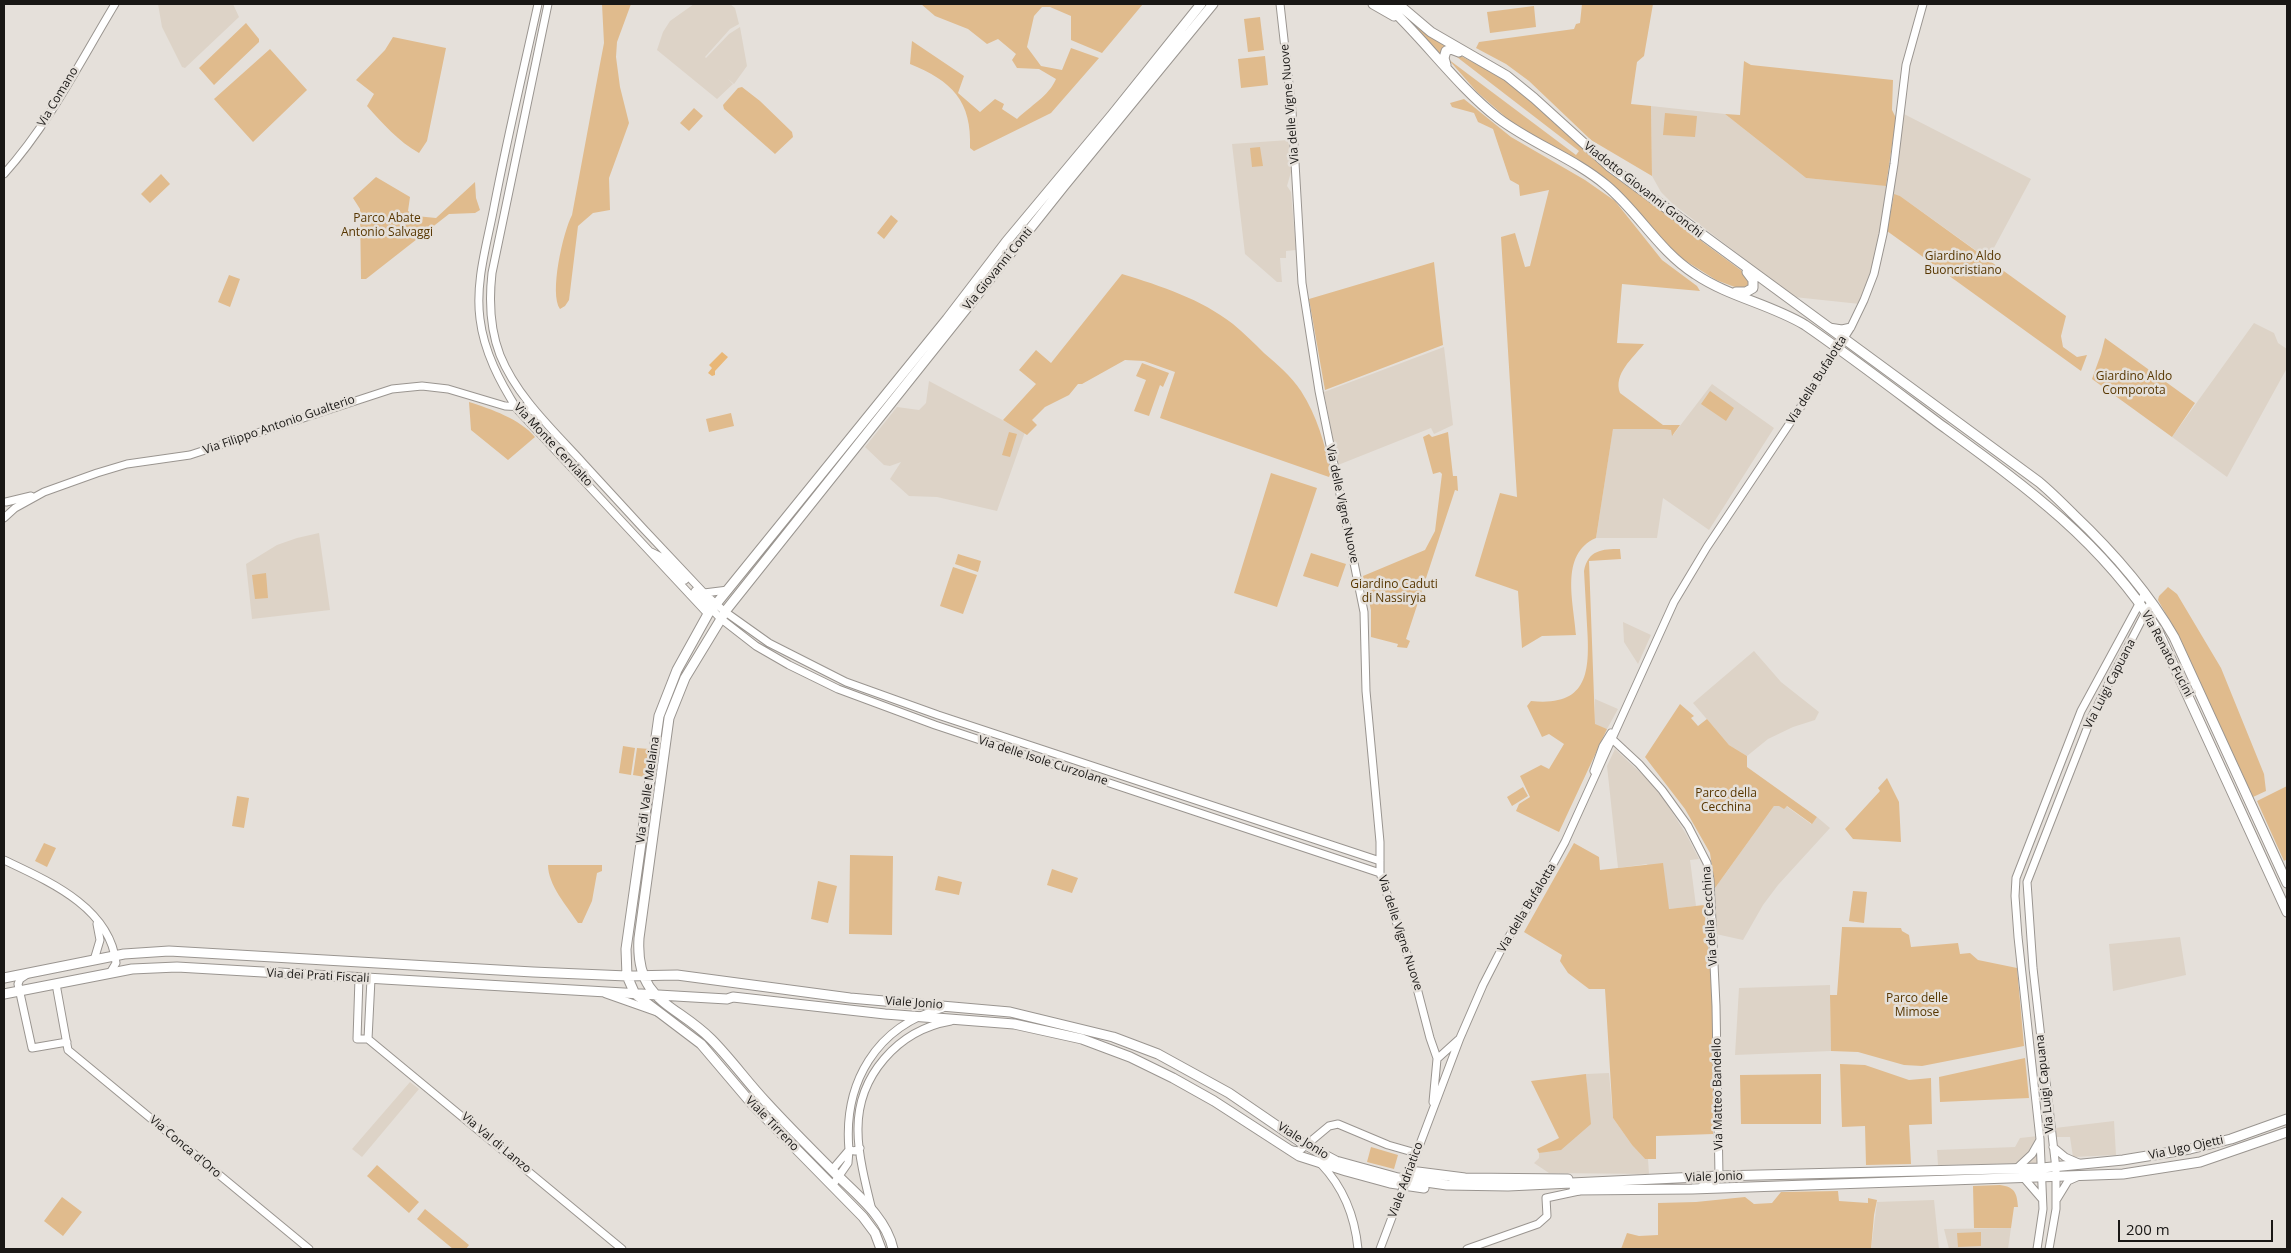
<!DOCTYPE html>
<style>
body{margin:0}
#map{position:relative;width:2291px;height:1253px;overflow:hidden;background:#e5e0da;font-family:"Open Sans",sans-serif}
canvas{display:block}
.frame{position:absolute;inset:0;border:5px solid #191715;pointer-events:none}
.scale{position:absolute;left:2118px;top:1220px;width:155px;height:22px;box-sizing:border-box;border:2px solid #191715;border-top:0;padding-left:6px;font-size:15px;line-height:18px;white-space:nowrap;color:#191715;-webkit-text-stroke:4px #e5e0da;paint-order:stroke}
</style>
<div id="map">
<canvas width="2291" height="1253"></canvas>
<div class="frame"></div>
<div class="scale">200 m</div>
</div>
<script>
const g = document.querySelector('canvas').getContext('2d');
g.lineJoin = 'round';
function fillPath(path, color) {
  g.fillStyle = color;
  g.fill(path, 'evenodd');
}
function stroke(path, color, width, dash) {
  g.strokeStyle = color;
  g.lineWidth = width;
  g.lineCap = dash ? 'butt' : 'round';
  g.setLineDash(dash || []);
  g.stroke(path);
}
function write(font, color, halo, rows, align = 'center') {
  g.font = font + ' "Open Sans",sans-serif';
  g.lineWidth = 5;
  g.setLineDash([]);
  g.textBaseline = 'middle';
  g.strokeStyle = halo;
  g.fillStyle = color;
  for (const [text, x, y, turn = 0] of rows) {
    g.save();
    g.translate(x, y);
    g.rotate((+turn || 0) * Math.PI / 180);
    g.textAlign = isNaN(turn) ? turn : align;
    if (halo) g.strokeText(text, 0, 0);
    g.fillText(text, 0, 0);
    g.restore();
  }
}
fillPath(new Path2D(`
 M 158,4 L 233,4 L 239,17 L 185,68 L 182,67 L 162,27 Z
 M 694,4 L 730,4 L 735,8 L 739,24 L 730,29 L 705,57 L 706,58 L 729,34 L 740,27 L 747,66 L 734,84 L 728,79 L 733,84 L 717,99 L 657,50 L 663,32 L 670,21 Z
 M 1651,106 L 1725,114 L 1806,178 L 1889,186 L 1875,260 L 1860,304 L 1794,297 L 1673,204 L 1661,192 L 1652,176 Z
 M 1902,113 L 2031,179 L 1988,259 L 1900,196 L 1891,194 Z
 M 1289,140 L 1291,172 L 1287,186 L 1291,192 L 1296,250 L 1286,251 L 1286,258 L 1280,258 L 1282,282 L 1277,282 L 1245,254 L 1232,144 Z
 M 2254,323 L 2274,333 L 2278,343 L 2287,349 L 2287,368 L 2227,477 L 2172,437 Z
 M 1444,347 L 1453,425 L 1434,434 L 1431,428 L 1338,465 L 1324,392 Z
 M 929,381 L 1025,432 L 997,511 L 937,497 L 909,496 L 890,479 L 901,462 L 890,466 L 884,465 L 865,447 L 897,407 L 919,410 L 926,403 Z
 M 1712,384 L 1774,428 L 1709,530 L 1663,498 L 1657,538 L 1596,538 L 1613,428 L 1663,429 L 1671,430 L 1673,435 Z
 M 319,533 L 330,610 L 252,619 L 246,564 L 277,545 L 297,538 Z
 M 1623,622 L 1651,635 L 1638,664 L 1624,642 Z
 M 1754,651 L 1781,682 L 1819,712 L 1815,720 L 1793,727 L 1768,739 L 1747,756 L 1729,745 L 1693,703 Z
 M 1595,699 L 1618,709 L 1607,729 L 1595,725 Z
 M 1615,749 L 1647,779 L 1663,798 L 1686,834 L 1699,859 L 1690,860 L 1696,906 L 1669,909 L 1647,864 L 1618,868 L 1607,766 Z
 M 1774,806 L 1786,806 L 1811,824 L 1817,817 L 1830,828 L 1778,885 L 1763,905 L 1743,940 L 1716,934 L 1715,888 Z
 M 2180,937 L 2186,975 L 2113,991 L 2109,944 Z
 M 1830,985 L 1831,1051 L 1735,1055 L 1739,988 Z
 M 1609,1073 L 1613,1118 L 1632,1145 L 1645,1159 L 1648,1159 L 1649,1174 L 1549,1173 L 1534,1163 L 1539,1158 L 1539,1153 L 1546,1151 L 1590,1124 L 1586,1074 Z
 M 410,1082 L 419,1089 L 362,1157 L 352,1149 Z
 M 2114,1121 L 2116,1155 L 2073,1157 L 2070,1137 L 2056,1137 L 2055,1128 Z
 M 2038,1136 L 2040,1163 L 1938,1165 L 1937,1150 L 2015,1147 L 2020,1138 Z
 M 1934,1200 L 1939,1249 L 1871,1249 L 1877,1202 Z
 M 2011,1228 L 2008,1249 L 1949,1249 L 1944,1229 Z`), '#ddd3c7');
fillPath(new Path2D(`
 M 602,4 L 631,4 L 617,42 L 616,57 L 620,87 L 629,123 L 609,178 L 610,210 L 593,213 L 578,226 L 569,300 L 565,306 L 560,309 C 549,294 563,232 572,215 L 600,64 L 604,43 Z
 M 921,4 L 1143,4 L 1102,53 L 1071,40 L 1071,16 L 1050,7 L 1042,7 L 1034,16 L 1027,47 L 1041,66 L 1062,70 L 1071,48 L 1099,58 L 1051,113 L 974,151 L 970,148 C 972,101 952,81 910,64 L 912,41 L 964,76 L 958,93 L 980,112 L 995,99 L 1004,104 L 1002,109 L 1017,119 C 1030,106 1049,96 1056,79 L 1039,69 L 1017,68 L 1012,60 L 1016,54 L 998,39 L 987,44 L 968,29 L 935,16 Z
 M 1390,4 L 1394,4 L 1447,44 L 1439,55 Z
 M 1582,4 L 1653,4 L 1644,56 L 1637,62 L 1631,104 L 1651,106 L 1652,176 L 1591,140 L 1529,81 L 1506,64 L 1476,48 L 1479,42 L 1574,29 L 1576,24 L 1580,23 Z
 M 1534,6 L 1536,27 L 1490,33 L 1487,12 Z
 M 1260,17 L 1264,50 L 1248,52 L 1244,19 Z
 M 246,23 L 259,39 L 259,42 L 214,85 L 199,68 Z
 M 393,37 L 446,48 L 427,141 L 419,153 C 398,141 383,124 367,106 L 374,94 L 356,80 L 385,50 Z
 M 270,49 L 307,90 L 253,142 L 214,99 Z
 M 1455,53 L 1490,71 L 1520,90 L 1704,243 L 1750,277 L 1751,287 L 1740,289 L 1716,280 L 1670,251 L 1633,207 L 1511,122 L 1477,92 L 1448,59 L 1576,155 L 1579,151 L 1453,54 Z
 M 1265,56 L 1268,85 L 1241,88 L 1238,59 Z
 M 1744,61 L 1751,65 L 1893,80 L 1892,110 L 1896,118 L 1886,186 L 1806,178 L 1725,114 L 1740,115 Z
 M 742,87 L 760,101 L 792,132 L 793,137 L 775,154 L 724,109 L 723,105 L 738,88 Z
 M 1464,99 L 1511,137 L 1585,180 L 1615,201 L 1662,260 L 1697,286 L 1700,291 L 1622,284 L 1617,343 L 1644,344 C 1633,358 1613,374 1620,393 L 1663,425 L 1680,425 L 1672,436 L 1671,430 L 1663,429 L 1613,429 L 1596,538 C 1559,554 1574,603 1576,635 L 1542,636 L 1522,648 L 1518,591 L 1475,576 L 1500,493 L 1517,497 L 1501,237 L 1515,233 L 1525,267 L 1530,266 L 1549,190 L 1520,196 L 1519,185 L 1510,180 L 1493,129 L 1478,122 L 1474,113 L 1452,107 L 1450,103 Z
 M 694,108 L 703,116 L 689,131 L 680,123 Z
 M 1665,113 L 1697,116 L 1695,137 L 1663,135 Z
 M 1260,147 L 1263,166 L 1252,167 L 1250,148 Z
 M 161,174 L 170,184 L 150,203 L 141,194 Z
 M 376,177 L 410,197 L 408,211 L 416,216 L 436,218 L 475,182 L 476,198 L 480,210 L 475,213 L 449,214 L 366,279 L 361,279 L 360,209 L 353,198 Z
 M 1894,194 L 1900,196 L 2066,316 L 2061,336 L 2063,347 L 2077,357 L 2087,355 L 2081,371 L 1887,231 Z
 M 891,215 L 898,221 L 884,239 L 877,233 Z
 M 1434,262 L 1443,345 L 1325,390 L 1309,299 Z
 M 1122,274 C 1161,286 1201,299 1233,324 C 1244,333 1254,343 1264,353 C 1277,364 1291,376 1301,391 C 1317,416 1325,444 1331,473 L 1329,477 L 1160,418 L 1175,372 L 1144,361 L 1125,360 L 1082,384 L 1078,384 L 1069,395 L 1045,407 L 1032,420 L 1037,425 L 1027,435 L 1003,420 L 1036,384 L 1019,370 L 1036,350 L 1051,363 Z
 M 229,275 L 240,279 L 230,307 L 218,302 Z
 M 2105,338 L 2195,403 L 2172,437 L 2092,379 L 2101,354 Z
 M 1142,363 L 1169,373 L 1163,387 L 1160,385 L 1149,416 L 1134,411 L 1146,380 L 1136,376 Z
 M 1710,391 L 1734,408 L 1726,421 L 1701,404 Z
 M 469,402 C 491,409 520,419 535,437 L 508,460 L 471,430 Z
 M 731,413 L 734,426 L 709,432 L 706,419 Z
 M 1009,432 L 1017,434 L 1010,457 L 1002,455 Z
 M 1448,432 L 1453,476 L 1457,476 L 1458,491 L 1455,490 L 1406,639 L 1410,641 L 1407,648 L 1397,647 L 1398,644 L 1371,637 L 1371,610 L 1363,576 L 1425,550 L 1435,531 L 1442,474 L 1440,472 L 1433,474 L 1423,437 L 1429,434 L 1432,437 Z
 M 1271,473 L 1317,488 L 1277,607 L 1234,593 Z
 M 1620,549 L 1621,559 L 1589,561 L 1595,724 L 1607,729 L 1559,832 L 1516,811 L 1519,804 L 1530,797 L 1520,776 L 1541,765 L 1549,769 L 1564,744 L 1549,734 L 1542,737 L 1527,706 L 1531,701 C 1589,707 1590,671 1587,625 C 1586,607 1585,589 1584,571 C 1588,550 1602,549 1620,549 Z
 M 1311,553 L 1346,564 L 1338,587 L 1303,576 Z
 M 958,554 L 981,561 L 978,572 L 955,564 Z
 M 953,567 L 977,575 L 963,614 L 940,606 Z
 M 266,573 L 268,598 L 255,599 L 252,575 Z
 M 2168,587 L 2177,594 L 2221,668 L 2264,774 L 2266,791 L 2253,797 L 2179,637 L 2158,600 L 2159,596 Z
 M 1680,704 L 1694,716 L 1691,718 L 1698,726 L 1707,719 L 1729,745 L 1747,756 L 1747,767 L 1817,817 L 1812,824 L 1787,806 L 1784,809 L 1779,806 L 1774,806 L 1715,888 L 1710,853 L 1685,809 L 1645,757 Z
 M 623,746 L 635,748 L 631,775 L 619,773 Z
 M 637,748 L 649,749 L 645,777 L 633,775 Z
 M 1887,778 L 1899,802 L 1901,842 L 1853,839 L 1845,829 L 1880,791 L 1878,788 Z
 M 2287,786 L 2287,859 L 2284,861 L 2257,801 Z
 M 1523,787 L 1528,796 L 1512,806 L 1507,797 Z
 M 237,796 L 249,798 L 244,828 L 232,826 Z
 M 44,843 L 56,848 L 47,867 L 35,861 Z
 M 1574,843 L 1599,857 L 1600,870 L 1663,863 L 1669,909 L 1704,905 L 1713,997 L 1713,1134 L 1656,1136 L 1656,1159 L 1645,1159 L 1632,1145 L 1613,1118 L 1605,989 L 1589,989 L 1568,973 L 1560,961 L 1562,955 L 1524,932 Z
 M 850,855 L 893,856 L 892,935 L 849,934 Z
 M 548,865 L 602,865 L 602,871 L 597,873 L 592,901 L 582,923 L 578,923 C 567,906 548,885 548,865 Z
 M 1052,869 L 1078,878 L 1072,893 L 1047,885 Z
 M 938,876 L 962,882 L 959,895 L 935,890 Z
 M 818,881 L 837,886 L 828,923 L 811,919 Z
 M 1853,891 L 1867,892 L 1864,923 L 1849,921 Z
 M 1842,927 L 1901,928 L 1902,931 L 1909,935 L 1911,947 L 1958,943 L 1960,954 L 1970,953 L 1978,960 L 2017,968 L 2024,1046 L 1922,1066 L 1904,1065 L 1858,1052 L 1831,1051 L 1830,995 L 1837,995 Z
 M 2025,1058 L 2029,1098 L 1940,1102 L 1939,1077 Z
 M 1840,1064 L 1865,1065 L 1909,1080 L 1931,1078 L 1932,1124 L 1909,1125 L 1911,1164 L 1866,1165 L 1865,1126 L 1842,1127 Z
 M 1586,1074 L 1591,1124 L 1561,1150 L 1539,1153 L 1537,1149 L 1559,1138 L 1531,1081 Z
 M 1821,1074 L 1821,1124 L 1741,1124 L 1740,1075 Z
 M 1371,1147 L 1398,1155 L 1394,1169 L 1367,1162 Z
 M 377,1165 L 419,1202 L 409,1213 L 367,1176 Z
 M 2000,1185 C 2015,1187 2017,1193 2018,1207 L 2014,1207 L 2011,1228 L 1974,1228 L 1973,1186 Z
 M 1838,1191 L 1839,1201 L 1868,1203 L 1868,1198 L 1877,1200 L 1874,1215 L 1871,1249 L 1621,1249 L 1627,1233 L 1639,1236 L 1658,1235 L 1658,1203 L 1696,1202 L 1745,1197 L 1754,1204 L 1772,1203 L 1781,1192 Z
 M 62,1197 L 82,1212 L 63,1236 L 44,1221 Z
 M 425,1209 L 469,1245 L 466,1249 L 453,1249 L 417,1219 Z
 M 1981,1232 L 1981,1246 L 1958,1247 L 1957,1233 Z`), '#e0bb8d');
fillPath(new Path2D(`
 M 722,352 L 728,357 L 715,371 L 715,375 L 712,376 L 708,373 L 712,368 L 709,365 Z`), '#e9b776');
const minor = new Path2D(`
 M 538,4 C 523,72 507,139 494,207 C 487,244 475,282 480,319 C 484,352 500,382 517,409 L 708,614
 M 548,4 L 492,273 C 489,300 490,329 500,355 C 517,397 553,430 583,463 C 623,507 663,550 704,593 L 724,611 L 769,643 L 846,682 L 938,715 L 1380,861
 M 1280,4 L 1292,111 L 1302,283 L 1319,391 L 1364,612 L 1366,691 L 1380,842 L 1380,873 L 1412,969 L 1430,1038 L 1437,1058
 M 4,174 C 49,124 80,62 115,4
 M 1829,327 L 1842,329 L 1851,327
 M 6,502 L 31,496
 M 4,518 L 15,508 L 44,492 L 97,473 L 127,464 L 190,455 L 392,389 L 422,386 L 448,389 L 505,406 L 525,407 L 535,412
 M 651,552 L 665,559 L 685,580
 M 695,591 L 720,618 L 756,646 L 789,665 L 838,689 L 935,725 L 1380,873
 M 704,593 L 728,590
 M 1611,738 L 1639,764 L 1662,790 L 1688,826 L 1707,863 L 1710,880 L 1716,1006 L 1719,1176 L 1716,1182 L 1702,1186
 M 1594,771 L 1603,746 L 1611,733
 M 4,860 C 48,881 110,907 116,963 L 110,973
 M 94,960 L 100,940 L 97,924
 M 26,975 L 20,979 L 18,984 L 32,1048 L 67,1042
 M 359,978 L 357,1039 L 368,1039
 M 56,984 L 68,1050 L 309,1249
 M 606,994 L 657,1012
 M 368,1039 L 622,1249
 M 368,1039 L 371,979
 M 1433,1102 L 1437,1059 L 1458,1040
 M 2053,1147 L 2065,1157 L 2081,1164
 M 1292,1150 L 1299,1151 L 1329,1126 L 1338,1124 L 1388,1145 L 1416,1153
 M 1321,1164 C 1343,1187 1355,1217 1358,1249
 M 2016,1169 L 2032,1154 L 2040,1140
 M 832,1170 L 849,1150 C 843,1083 876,1026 943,1008
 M 1409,1173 L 1460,1038 L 1483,985 L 1503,946 L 1540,888 L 1565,842 L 1674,602 L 1707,547 L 1800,408 L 1851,327 L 1864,300 L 1874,274 L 1883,234 L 1894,164 L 1906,65 L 1923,4
 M 2023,1177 L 2042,1199
 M 832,1186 L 848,1163 L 849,1150 L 855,1151 L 860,1148
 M 2057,1199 L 2068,1181 L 2077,1177
 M 872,1210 C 866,1186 858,1155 858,1131 C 857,1076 898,1030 951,1021
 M 1380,1249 L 1397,1204
 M 1467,1249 L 1538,1224 L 1547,1216 L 1546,1198 L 1579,1191
 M 2037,1249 L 2043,1209 L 2040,1139 L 2018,937 L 2015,896 L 2016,878 L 2081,711 L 2145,593
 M 2049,1249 L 2056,1209 L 2056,1169 L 2033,968 L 2027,882 L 2092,716 L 2151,602`);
const major = new Path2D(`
 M 1373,4 L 1394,16
 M 1386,4 C 1425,40 1456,85 1498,118 C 1532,144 1574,158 1607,186 C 1639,213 1659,251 1695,274 C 1729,297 1770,304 1805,325 C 1850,356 1893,389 1937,422 C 2022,484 2099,538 2157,629 L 2287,912
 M 1398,4 L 1431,32 L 1507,76 L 1534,98 L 1609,166 L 2039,482 C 2051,492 2062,503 2073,514 C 2112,551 2147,590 2174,637 L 2287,883
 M 1446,65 L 1444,58 L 1446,51 L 1451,49 L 1459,52
 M 1736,292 L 1746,292 L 1753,288 L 1753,280 L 1747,272
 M 4,978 L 124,954 L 169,951 L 533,972 L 627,976 L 677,975 L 850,998 L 1010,1012 L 1113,1037 L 1158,1054 L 1229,1093 L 1302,1143 L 1336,1161 L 1398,1178 L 1447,1185 L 1508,1186 L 1719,1176 L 2042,1168 L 2123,1160 L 2190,1149 L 2231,1139 L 2287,1119
 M 4,994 L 132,969 L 177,967 L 727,999 L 733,997 L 885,1014 L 1014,1024 L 1082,1039 L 1130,1057 L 1173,1078 L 1214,1101 L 1299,1156 L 1346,1171 L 1390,1183 L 1424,1188
 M 1410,1171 L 1465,1178 L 1568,1179
 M 1574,1190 L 1692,1189 L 2123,1174 L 2200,1162 L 2287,1132
 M 881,1249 L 875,1233 L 863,1217 L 752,1104 L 701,1044 L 635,994 L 627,976 L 626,949 L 659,716 L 677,670 L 708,614 L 947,319 L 1006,242 L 1112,115 L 1201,4
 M 893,1249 C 886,1217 857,1195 834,1172 C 811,1149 788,1126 766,1102 C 747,1082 731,1059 711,1039 C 675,1003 635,1002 639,938 L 669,718 L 685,678 L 727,609 L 1064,186 L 1213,4`);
stroke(minor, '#9a9590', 9);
stroke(major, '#9a9590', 11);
stroke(minor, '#fff', 7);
stroke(major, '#fff', 9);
const minorBridge = new Path2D(`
 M 1397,1204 L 1409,1173`);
stroke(minorBridge, '#9a9590', 9, []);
stroke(minorBridge, '#fff', 7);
write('12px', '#191715', '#e5e0da', [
 ["Via Comano",58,97,-59],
 ["Via delle Vigne Nuove",1290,104,-95],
 ["Viadotto Giovanni Gronchi",1643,190,38],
 ["Via Giovanni Conti",998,269,-51],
 ["Via della Bufalotta",1817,380,-58],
 ["Via Filippo Antonio Gualterio",279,425,-19],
 ["Via Monte Cervialto",553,445,47],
 ["Via delle Vigne Nuove",1342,504,78],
 ["Via Renato Fucini",2167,654,62],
 ["Via Luigi Capuana",2110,684,-63],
 ["Via delle Isole Curzolane",1043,761,18],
 ["Via di Valle Melaina",648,790,-82],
 ["Via della Bufalotta",1527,908,-59],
 ["Via della Cecchina",1710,916,-94],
 ["Via delle Vigne Nuove",1400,933,72],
 ["Via dei Prati Fiscali",318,976,3],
 ["Viale Jonio",914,1003,4],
 ["Via Luigi Capuana",2045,1084,-96],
 ["Via Matteo Bandello",1718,1094,-91],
 ["Viale Tirreno",772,1124,46],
 ["Viale Jonio",1303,1141,32],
 ["Via Val di Lanzo",496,1143,40],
 ["Via Conca d'Oro",185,1147,40],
 ["Via Ugo Ojetti",2186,1148,-12],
 ["Viale Jonio",1714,1177,-2],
 ["Viale Adriatico",1406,1180,-70]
]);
write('12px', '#573600', '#e5e0da', [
 ["Parco Abate",387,219],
 ["Antonio Salvaggi",387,233],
 ["Giardino Aldo",1963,257],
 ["Buoncristiano",1963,271],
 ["Giardino Aldo",2134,377],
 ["Comporota",2134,391],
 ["Giardino Caduti",1394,585],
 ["di Nassiryia",1394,599],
 ["Parco della",1726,794],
 ["Cecchina",1726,808],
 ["Parco delle",1917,999],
 ["Mimose",1917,1013]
]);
</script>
